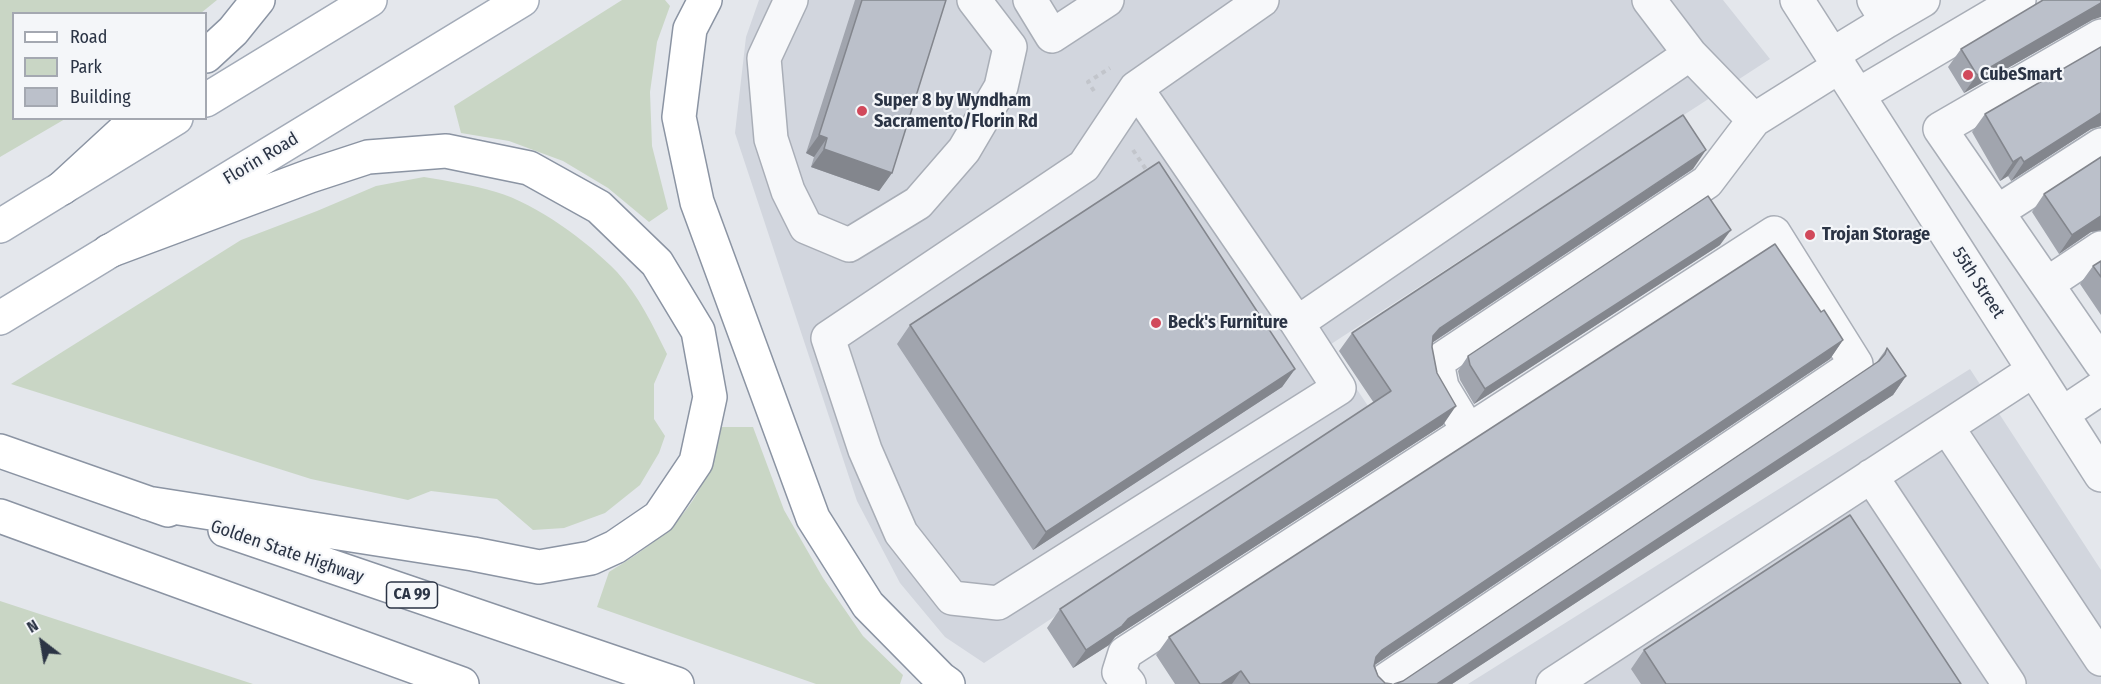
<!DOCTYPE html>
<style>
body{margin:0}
#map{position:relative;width:2101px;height:684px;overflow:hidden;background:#e4e7ec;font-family:"Fira Sans Condensed",sans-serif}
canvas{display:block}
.legend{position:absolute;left:12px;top:12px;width:195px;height:108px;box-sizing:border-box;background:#f4f6f9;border:2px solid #a4a8b1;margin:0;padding:8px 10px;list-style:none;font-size:18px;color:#2b3445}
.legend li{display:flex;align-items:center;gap:12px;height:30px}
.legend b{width:30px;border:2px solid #a4a8b1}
.north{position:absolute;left:12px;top:612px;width:60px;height:60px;-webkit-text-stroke:4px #f4f6f9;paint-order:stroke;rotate:329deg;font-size:16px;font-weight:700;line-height:24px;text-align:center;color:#2b3445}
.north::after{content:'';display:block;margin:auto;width:21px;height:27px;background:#2b3445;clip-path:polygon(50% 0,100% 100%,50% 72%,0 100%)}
</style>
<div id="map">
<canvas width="2101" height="684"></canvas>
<ul class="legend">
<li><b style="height:8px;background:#fff"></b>Road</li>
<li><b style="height:16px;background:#c9d6c5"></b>Park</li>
<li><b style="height:16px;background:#bbc0ca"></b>Building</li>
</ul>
<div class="north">N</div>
</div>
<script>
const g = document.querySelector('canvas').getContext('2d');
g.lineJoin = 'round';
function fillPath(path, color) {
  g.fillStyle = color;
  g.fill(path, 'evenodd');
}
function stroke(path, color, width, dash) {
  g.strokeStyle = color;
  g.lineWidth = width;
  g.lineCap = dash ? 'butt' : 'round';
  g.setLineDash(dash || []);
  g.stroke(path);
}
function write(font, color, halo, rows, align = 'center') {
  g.font = font + ' "Fira Sans Condensed",sans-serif';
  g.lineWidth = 4.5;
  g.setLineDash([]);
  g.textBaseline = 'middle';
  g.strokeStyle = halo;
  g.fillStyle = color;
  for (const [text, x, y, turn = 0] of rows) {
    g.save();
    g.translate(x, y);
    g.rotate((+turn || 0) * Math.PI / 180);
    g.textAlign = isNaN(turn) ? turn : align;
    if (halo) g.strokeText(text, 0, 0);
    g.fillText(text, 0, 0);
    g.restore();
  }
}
fillPath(new Path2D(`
 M 759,0 L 1723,0 L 1770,59 L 1328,346 L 1370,409 L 984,663 L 945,637 L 900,583 L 857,501 L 735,133 L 746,37 Z
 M 1970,369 L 2101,570 L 2101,684 L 1468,684 Z`), '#d2d6de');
fillPath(new Path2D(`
 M 0,0 L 217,0 L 201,13 L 14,14 L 14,118 L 65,119 L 0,157 Z
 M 622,0 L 665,0 L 670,6 L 657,42 L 650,92 L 652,146 L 668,209 L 649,222 L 608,188 L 563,161 L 509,141 L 461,133 L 454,106 Z
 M 424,177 C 448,181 473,185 496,192 C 537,204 587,241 617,272 C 639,296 653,326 667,354 L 654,384 L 654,419 L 665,436 L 659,453 L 640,485 L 605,513 L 564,528 L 533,530 L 497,499 L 431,491 L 408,500 L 311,479 L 11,384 L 241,240 L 317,211 L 376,186 Z
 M 721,427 L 753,427 L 784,510 L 823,578 L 863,636 L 903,675 L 900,684 L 816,684 L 597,607 L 609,572 C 675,532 704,504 721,427 Z
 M 0,601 L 253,684 L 0,684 Z`), '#c9d6c5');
const minor = new Path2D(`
 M 791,0 L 764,58 L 771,139 L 788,191 L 806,227 L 849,245 L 918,203 L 964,150 L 1001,87 L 1010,47
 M 974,0 L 1010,47
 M 1030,0 L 1052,36 L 1107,0
 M 1262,0 L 1136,88 L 1297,323 L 1690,54 L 1754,120 L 1840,66
 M 1649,0 L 1690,54
 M 1797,0 L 2101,475
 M 1874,0 L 1887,21 L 1923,0
 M 2101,36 L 1940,129 L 2101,363
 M 1833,54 L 1887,21
 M 1136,88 L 1084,166 L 828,338 L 865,450 L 901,533 L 952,598 L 998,603 L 1339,388 L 1297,323
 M 1858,95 L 2019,0
 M 1997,212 L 2101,145
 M 2047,284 L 2101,248
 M 2062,414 L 2101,388
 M 1947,427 L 2101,659
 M 1468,430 L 1442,387 L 1437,362 L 1707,182 L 1754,120
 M 1871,476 L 2009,684
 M 1129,684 L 1119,672 L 1125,653 L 1774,233 L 1856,364 L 1380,684
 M 1553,684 L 2034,370`);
const major = new Path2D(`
 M 206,100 L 370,0
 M 0,226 L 176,118
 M 0,318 L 522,0`);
const highway = new Path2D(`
 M 705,0 L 690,29 L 679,117 L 697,202 L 813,518 L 868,605 L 941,679 L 948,684
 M 206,56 L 233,31 L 258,0
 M 62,188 L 138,118
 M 109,251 L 310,176 L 368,157 L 446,151 L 529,168 L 599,207 L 657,263 L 698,331 L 710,397 L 696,462 L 659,517 L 615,547 L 591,558 L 539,567 L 473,554 L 147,503
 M 0,451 L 168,510
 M 0,516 L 462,684
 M 225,530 L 677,684`);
stroke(minor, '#a9aeb7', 36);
stroke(major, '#a3abb8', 36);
stroke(highway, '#8b94a3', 36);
stroke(new Path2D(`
 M 1094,91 L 1088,82 L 1110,68
 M 1133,150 L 1149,174`), '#c2c5cb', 4, [4.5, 4.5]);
stroke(minor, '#f7f8fa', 33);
stroke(major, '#fff', 33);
stroke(highway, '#fff', 33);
fillPath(new Path2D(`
 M 855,0 L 946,0 L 892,173 L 879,191 L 811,167 L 814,157 L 806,153 Z
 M 2092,20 L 1964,93 L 1948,67 L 1961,49 Z
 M 2101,47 L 2101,126 L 2091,129 L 2011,181 L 2008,176 L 2000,181 L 1972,132 L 1985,114 Z
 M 2101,157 L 2101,230 L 2091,232 L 2059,254 L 2032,212 L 2044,194 Z
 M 1693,169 L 1432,343 L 1432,347 L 1443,425 L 1115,637 L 1109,645 L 1073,668 L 1047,628 L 1060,609 L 1374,403 L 1339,351 L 1352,333 Z
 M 1720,245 L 1474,404 L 1460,380 L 1458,371 L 1468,356 Z
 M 2101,261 L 2101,315 L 2080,284 L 2093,266 Z
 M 1821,312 L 1843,340 L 1830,359 L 1375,665 L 1378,676 L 1385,683 L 1392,684 L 1175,684 L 1156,655 L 1169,637 Z
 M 910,325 L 1295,369 L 1282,387 L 1033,550 L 897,344 Z
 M 1887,348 L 1906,376 L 1893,395 L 1452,684 L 1394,684 L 1403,681 L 1876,363 Z
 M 1644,650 L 1961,684 L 1641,684 L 1631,669 Z`), '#a1a5ae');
fillPath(new Path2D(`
 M 2101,3 L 2101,17 L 2092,20 L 1964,93 L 1977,75 Z
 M 2101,113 L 2101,126 L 2091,129 L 2011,181 L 2024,162 Z
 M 819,135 L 827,138 L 814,157 L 806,153 Z
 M 824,149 L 892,173 L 879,191 L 811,167 Z
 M 1706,150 L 1693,169 L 1427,346 L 1433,336 L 1440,328 Z
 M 2021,157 L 2008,176 L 2000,181 L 2013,162 Z
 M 2101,216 L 2101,230 L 2091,232 L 2059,254 L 2072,235 Z
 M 1731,230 L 1720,245 L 1474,404 L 1485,389 Z
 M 1843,340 L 1830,359 L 1370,668 L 1376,657 L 1382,650 Z
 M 1295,369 L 1282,387 L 1033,550 L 1046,532 Z
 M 1906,376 L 1893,395 L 1452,684 L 1437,684 Z
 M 1456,406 L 1443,425 L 1115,637 L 1109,645 L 1073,668 L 1086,650 L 1128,619 Z
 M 1241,671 L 1232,684 L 1221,684 Z`), '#83868d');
const building = new Path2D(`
 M 862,0 L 946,0 L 892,173 L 824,149 L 827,138 L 819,135 Z
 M 2043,0 L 2101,0 L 2101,3 L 1977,75 L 1961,49 Z
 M 2101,47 L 2101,113 L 2024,162 L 2021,157 L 2013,162 L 1985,114 Z
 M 1683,115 L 1706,150 L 1440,328 L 1433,336 L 1432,347 L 1437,373 L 1456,406 L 1128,619 L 1122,626 L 1086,650 L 1060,609 L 1391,391 L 1352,333 Z
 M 2101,157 L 2101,216 L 2072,235 L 2044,194 Z
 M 1159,162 L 1295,369 L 1046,532 L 910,325 Z
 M 1708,196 L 1731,230 L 1485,389 L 1470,365 L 1468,356 Z
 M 1775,244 L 1821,312 L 1824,310 L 1843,340 L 1382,650 L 1376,657 L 1374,666 L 1378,676 L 1385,683 L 1392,684 L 1250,684 L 1241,671 L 1221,684 L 1200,684 L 1169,637 Z
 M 2101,261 L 2101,277 L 2093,266 Z
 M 1887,348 L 1906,376 L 1437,684 L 1394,684 L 1403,681 L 1879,361 L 1885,354 Z
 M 1850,515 L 1961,684 L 1666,684 L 1644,650 Z`);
fillPath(building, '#bbc0ca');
stroke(building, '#83868d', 1.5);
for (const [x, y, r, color] of [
 [1968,75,6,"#d1495b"],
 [862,111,6,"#d1495b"],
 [1810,235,6,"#d1495b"],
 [1156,323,6,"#d1495b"]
]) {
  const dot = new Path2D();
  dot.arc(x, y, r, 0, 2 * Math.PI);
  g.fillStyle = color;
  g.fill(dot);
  stroke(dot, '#f4f6f9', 2);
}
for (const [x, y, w] of [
 [412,595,51]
]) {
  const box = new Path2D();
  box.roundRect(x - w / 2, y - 13, w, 26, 4.5);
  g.fillStyle = '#f4f6f9';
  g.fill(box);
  stroke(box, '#2b3445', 1.5);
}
write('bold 16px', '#2b3445', null, [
 ["CA 99",412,595]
]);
write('bold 18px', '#2b3445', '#f4f6f9', [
 ["CubeSmart",1980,75],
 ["Super 8 by Wyndham",874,101],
 ["Sacramento/Florin Rd",874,122],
 ["Trojan Storage",1822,235],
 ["Beck's Furniture",1168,323]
], 'left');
write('18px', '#2b3445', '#f4f6f9', [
 ["Florin Road",261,159,-31],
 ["55th Street",1978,283,57],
 ["Golden State Highway",287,552,19]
]);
</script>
